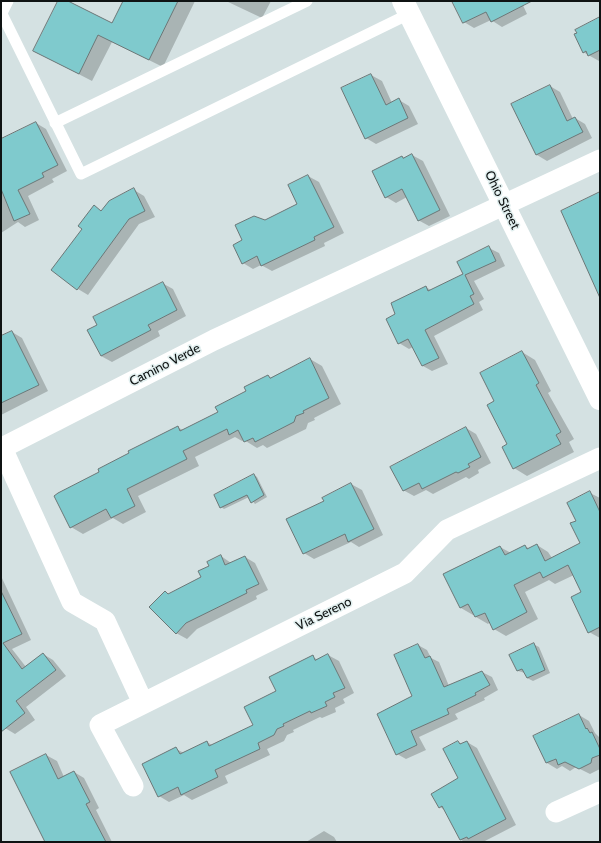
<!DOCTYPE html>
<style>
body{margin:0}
#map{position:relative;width:601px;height:843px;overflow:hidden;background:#d4e1e2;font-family:Cabin,sans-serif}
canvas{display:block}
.frame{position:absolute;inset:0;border:2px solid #0f1313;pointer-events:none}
</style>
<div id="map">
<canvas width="601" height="843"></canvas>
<div class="frame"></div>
</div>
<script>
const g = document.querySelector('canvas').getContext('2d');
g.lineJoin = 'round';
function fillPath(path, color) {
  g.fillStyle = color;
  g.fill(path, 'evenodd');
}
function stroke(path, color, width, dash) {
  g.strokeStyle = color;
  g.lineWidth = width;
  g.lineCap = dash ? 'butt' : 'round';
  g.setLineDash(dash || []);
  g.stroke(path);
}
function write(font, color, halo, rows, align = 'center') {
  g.font = font + ' Cabin,sans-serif';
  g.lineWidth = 3;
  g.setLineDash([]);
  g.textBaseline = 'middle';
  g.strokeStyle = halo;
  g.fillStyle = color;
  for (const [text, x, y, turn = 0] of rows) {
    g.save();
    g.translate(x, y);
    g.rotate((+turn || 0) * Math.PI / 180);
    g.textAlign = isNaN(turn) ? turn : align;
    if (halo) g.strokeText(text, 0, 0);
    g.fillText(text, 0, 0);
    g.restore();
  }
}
fillPath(new Path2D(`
 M 59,1 L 66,1 L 113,24 L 124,1 L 195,1 L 163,67 L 112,42 L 92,81 L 34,51 Z
 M 226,1 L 271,1 L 262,18 Z
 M 454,1 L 521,1 L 527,14 L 502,27 L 491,20 L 474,28 L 464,22 Z
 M 600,18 L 600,60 L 599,61 L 583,52 Z
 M 371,75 L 382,81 L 392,103 L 399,100 L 409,106 L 418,124 L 376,144 L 366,138 Z
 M 550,86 L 560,92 L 573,119 L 575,118 L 585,124 L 592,138 L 547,161 L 537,155 Z
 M 36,123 L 46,129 L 67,171 L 52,179 L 54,182 L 28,196 L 39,220 L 25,227 L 18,222 L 1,233 L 1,146 Z
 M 412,155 L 423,161 L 450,216 L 429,226 L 418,220 L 407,197 L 396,203 L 386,197 L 402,157 L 405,158 Z
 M 308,176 L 319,182 L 344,233 L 324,243 L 325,246 L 272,271 L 261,265 L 253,269 L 243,263 L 243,240 L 265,221 L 298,204 Z
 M 134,190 L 144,196 L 155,217 L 139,224 L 88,295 L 78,289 L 84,228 L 94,207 L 102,211 Z
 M 489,248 L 499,253 L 505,266 L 474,281 L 484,299 L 479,302 L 483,310 L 434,336 L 448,364 L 432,371 L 423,366 L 413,347 L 409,349 L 399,343 L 396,315 L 426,287 L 432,291 L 464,275 Z
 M 162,283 L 173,289 L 186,316 L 158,331 L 160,336 L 112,362 L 101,356 Z
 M 12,332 L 22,338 L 48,391 L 1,415 L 1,338 Z
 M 522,352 L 535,360 L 551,391 L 548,393 L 574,439 L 569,442 L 574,452 L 527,476 L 514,468 L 508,445 Z
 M 310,359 L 322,366 L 341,404 L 314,418 L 315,420 L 308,423 L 306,429 L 267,448 L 263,445 L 257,448 L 244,440 L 242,441 L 235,437 L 195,457 L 199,466 L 138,496 L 146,512 L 123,524 L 113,518 L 83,534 L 71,527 L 101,472 L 177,427 L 183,430 L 219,412 L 268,376 L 272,378 Z
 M 466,428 L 476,434 L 491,463 L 478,470 L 479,473 L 469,479 L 466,477 L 433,494 L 426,490 L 414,496 L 403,490 Z
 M 254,475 L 257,477 L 267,497 L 255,504 L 249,497 L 224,509 L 221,507 Z
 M 351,484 L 362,490 L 383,535 L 359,547 L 351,542 L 314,559 L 304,553 L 325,501 Z
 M 590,493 L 600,498 L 600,638 L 589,632 L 583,593 L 574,575 L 555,584 L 549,580 L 525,592 L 538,619 L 506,636 L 494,629 L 490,622 L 488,624 L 476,617 L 474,614 L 473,615 L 461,608 L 444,575 L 500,547 L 511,553 L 525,546 L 530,549 L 537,545 L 548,552 L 552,558 L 581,543 L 577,521 Z
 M 221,556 L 231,563 L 245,557 L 255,563 L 268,590 L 256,596 L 257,599 L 197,629 L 187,639 L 176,633 L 169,595 L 202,578 L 210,566 Z
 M 1,576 L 31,640 L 12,649 L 26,667 L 43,654 L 53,660 L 66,676 L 26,707 L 35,720 L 15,734 L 5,728 L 1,723 Z
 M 533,644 L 539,647 L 550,673 L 533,681 L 527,678 L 525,673 L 518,671 L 511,655 Z
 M 418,645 L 427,650 L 431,658 L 439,662 L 449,686 L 482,672 L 492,677 L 498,690 L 484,698 L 485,700 L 455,714 L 458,719 L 419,737 L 426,750 L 406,759 L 397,754 L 414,697 Z
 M 328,655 L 339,661 L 354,693 L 343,699 L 345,703 L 335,708 L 336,712 L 322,718 L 320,717 L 293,730 L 294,732 L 287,735 L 284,741 L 267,749 L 270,755 L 225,776 L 228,783 L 192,800 L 184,795 L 169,802 L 159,796 L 176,749 L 184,753 L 207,742 L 212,745 L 254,725 L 278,692 L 313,657 L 318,660 Z
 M 579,715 L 589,721 L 595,733 L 600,738 L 600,769 L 590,774 L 576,767 L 570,771 L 562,766 L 557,769 L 547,763 L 535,736 Z
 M 458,742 L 462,744 L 467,742 L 477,748 L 516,825 L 483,842 L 465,842 L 461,840 L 446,811 L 440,807 L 459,779 Z
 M 46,755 L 57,761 L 64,777 L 74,772 L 84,778 L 99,808 L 96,810 L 112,842 L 55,842 Z
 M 324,831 L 334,837 L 337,842 L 306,842 Z`), '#0003');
const building = new Path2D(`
 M 58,1 L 68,1 L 112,23 L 123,1 L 178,1 L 149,60 L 98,35 L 79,74 L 33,51 Z
 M 452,1 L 532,1 L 491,22 L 486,12 L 463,23 Z
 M 600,17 L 600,50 L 588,56 L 586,51 L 583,53 L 574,34 L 577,33 L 575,30 Z
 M 371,74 L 386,105 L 399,98 L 408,118 L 365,139 L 341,88 Z
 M 550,85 L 567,121 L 575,117 L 583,132 L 536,155 L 511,104 Z
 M 36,122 L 58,165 L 42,173 L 44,177 L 18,190 L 30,214 L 14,221 L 1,189 L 1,139 Z
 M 412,154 L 440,210 L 418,221 L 402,189 L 385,198 L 372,171 L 402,156 L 403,158 Z
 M 308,175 L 334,227 L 314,237 L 315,240 L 261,266 L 257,256 L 242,264 L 233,245 L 242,240 L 235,225 L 254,216 L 265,220 L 297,204 L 288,185 Z
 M 134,188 L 145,211 L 129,219 L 77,290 L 51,270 L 82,229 L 78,226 L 94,205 L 101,211 L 109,201 Z
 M 600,192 L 600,298 L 561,211 Z
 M 489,246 L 496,261 L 465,275 L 474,294 L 470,296 L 474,304 L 425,330 L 439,358 L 422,366 L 408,339 L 398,344 L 386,319 L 395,314 L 391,303 L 426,286 L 428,291 L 463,274 L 457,262 Z
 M 163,282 L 177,310 L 148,325 L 151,330 L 101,356 L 87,330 L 97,325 L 93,317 Z
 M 12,331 L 39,385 L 1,403 L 1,336 Z
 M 522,351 L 539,383 L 536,385 L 561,432 L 556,435 L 561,444 L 513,469 L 502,447 L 507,444 L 487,405 L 494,401 L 480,373 Z
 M 310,358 L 329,398 L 303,411 L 304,413 L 296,416 L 294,422 L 255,442 L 253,438 L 244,442 L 238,430 L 229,435 L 227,429 L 183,451 L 187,459 L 127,489 L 135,506 L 111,518 L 106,509 L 70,528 L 54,496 L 58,493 L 99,472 L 98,469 L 129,453 L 128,451 L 178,426 L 180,431 L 218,412 L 215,407 L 246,391 L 244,387 L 268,375 L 270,378 Z
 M 466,427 L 481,457 L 468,464 L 470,467 L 458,473 L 456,472 L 422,489 L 419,483 L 403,491 L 390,467 Z
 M 254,474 L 264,495 L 251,503 L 247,495 L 220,508 L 214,495 Z
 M 351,483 L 374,529 L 348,542 L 345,534 L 303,554 L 286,519 L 324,501 L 322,498 Z
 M 590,491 L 600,512 L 600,627 L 588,633 L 571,597 L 581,592 L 568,565 L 543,578 L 540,572 L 514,585 L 527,612 L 493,630 L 485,613 L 475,617 L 468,604 L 460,608 L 443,574 L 500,546 L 505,555 L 525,545 L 527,549 L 537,544 L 545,561 L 580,543 L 570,523 L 576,521 L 567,503 Z
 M 221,555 L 225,565 L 245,556 L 259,584 L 246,590 L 247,593 L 186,623 L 176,634 L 149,607 L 165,591 L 168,594 L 201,577 L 198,571 L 209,566 L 207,562 Z
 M 1,591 L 22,634 L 3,643 L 22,669 L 43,653 L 56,670 L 16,701 L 25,713 L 1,732 Z
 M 534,643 L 545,670 L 527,678 L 522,669 L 517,671 L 509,655 Z
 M 418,644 L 425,658 L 430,656 L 444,687 L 482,671 L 490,685 L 475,693 L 476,695 L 447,709 L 449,714 L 411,731 L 417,745 L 396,755 L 377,714 L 412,696 L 394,655 Z
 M 328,654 L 345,688 L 333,693 L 335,697 L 325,702 L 327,706 L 311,713 L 310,711 L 283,724 L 284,726 L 277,729 L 274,735 L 258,743 L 260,749 L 215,770 L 218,777 L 181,795 L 178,787 L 158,797 L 142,764 L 176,747 L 180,754 L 207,741 L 209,746 L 253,725 L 244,707 L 276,691 L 269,677 L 313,655 L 315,660 Z
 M 579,714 L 586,729 L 587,728 L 590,733 L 592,732 L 600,749 L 600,755 L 592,758 L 591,763 L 579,769 L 565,762 L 558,765 L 556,759 L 546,763 L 533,736 Z
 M 458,741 L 460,744 L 467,741 L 506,819 L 468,839 L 467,837 L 460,840 L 442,806 L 439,808 L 431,794 L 458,778 L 443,749 Z
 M 46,754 L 58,779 L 74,771 L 90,802 L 86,804 L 106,842 L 45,842 L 10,772 Z`);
fillPath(building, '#7fcacd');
stroke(building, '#6b7777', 1);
stroke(new Path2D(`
 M 1,12 L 81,174 L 409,14
 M 2,13 L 8,1
 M 55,123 L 307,1`), '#fff', 11);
stroke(new Path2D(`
 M 143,703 L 105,621 L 72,602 L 2,448 L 214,340 L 600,160
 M 133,786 L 100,725 L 405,573 L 447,530 L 600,458
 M 556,812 L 600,792`), '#fff', 21);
stroke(new Path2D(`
 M 403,1 L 600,399`), '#fff', 22);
write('13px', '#0f1313', '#e1efef', [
 ["Ohio Street",502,200,64],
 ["Camino Verde",165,365,-27],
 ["Via Sereno",324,614,-26]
]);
</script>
